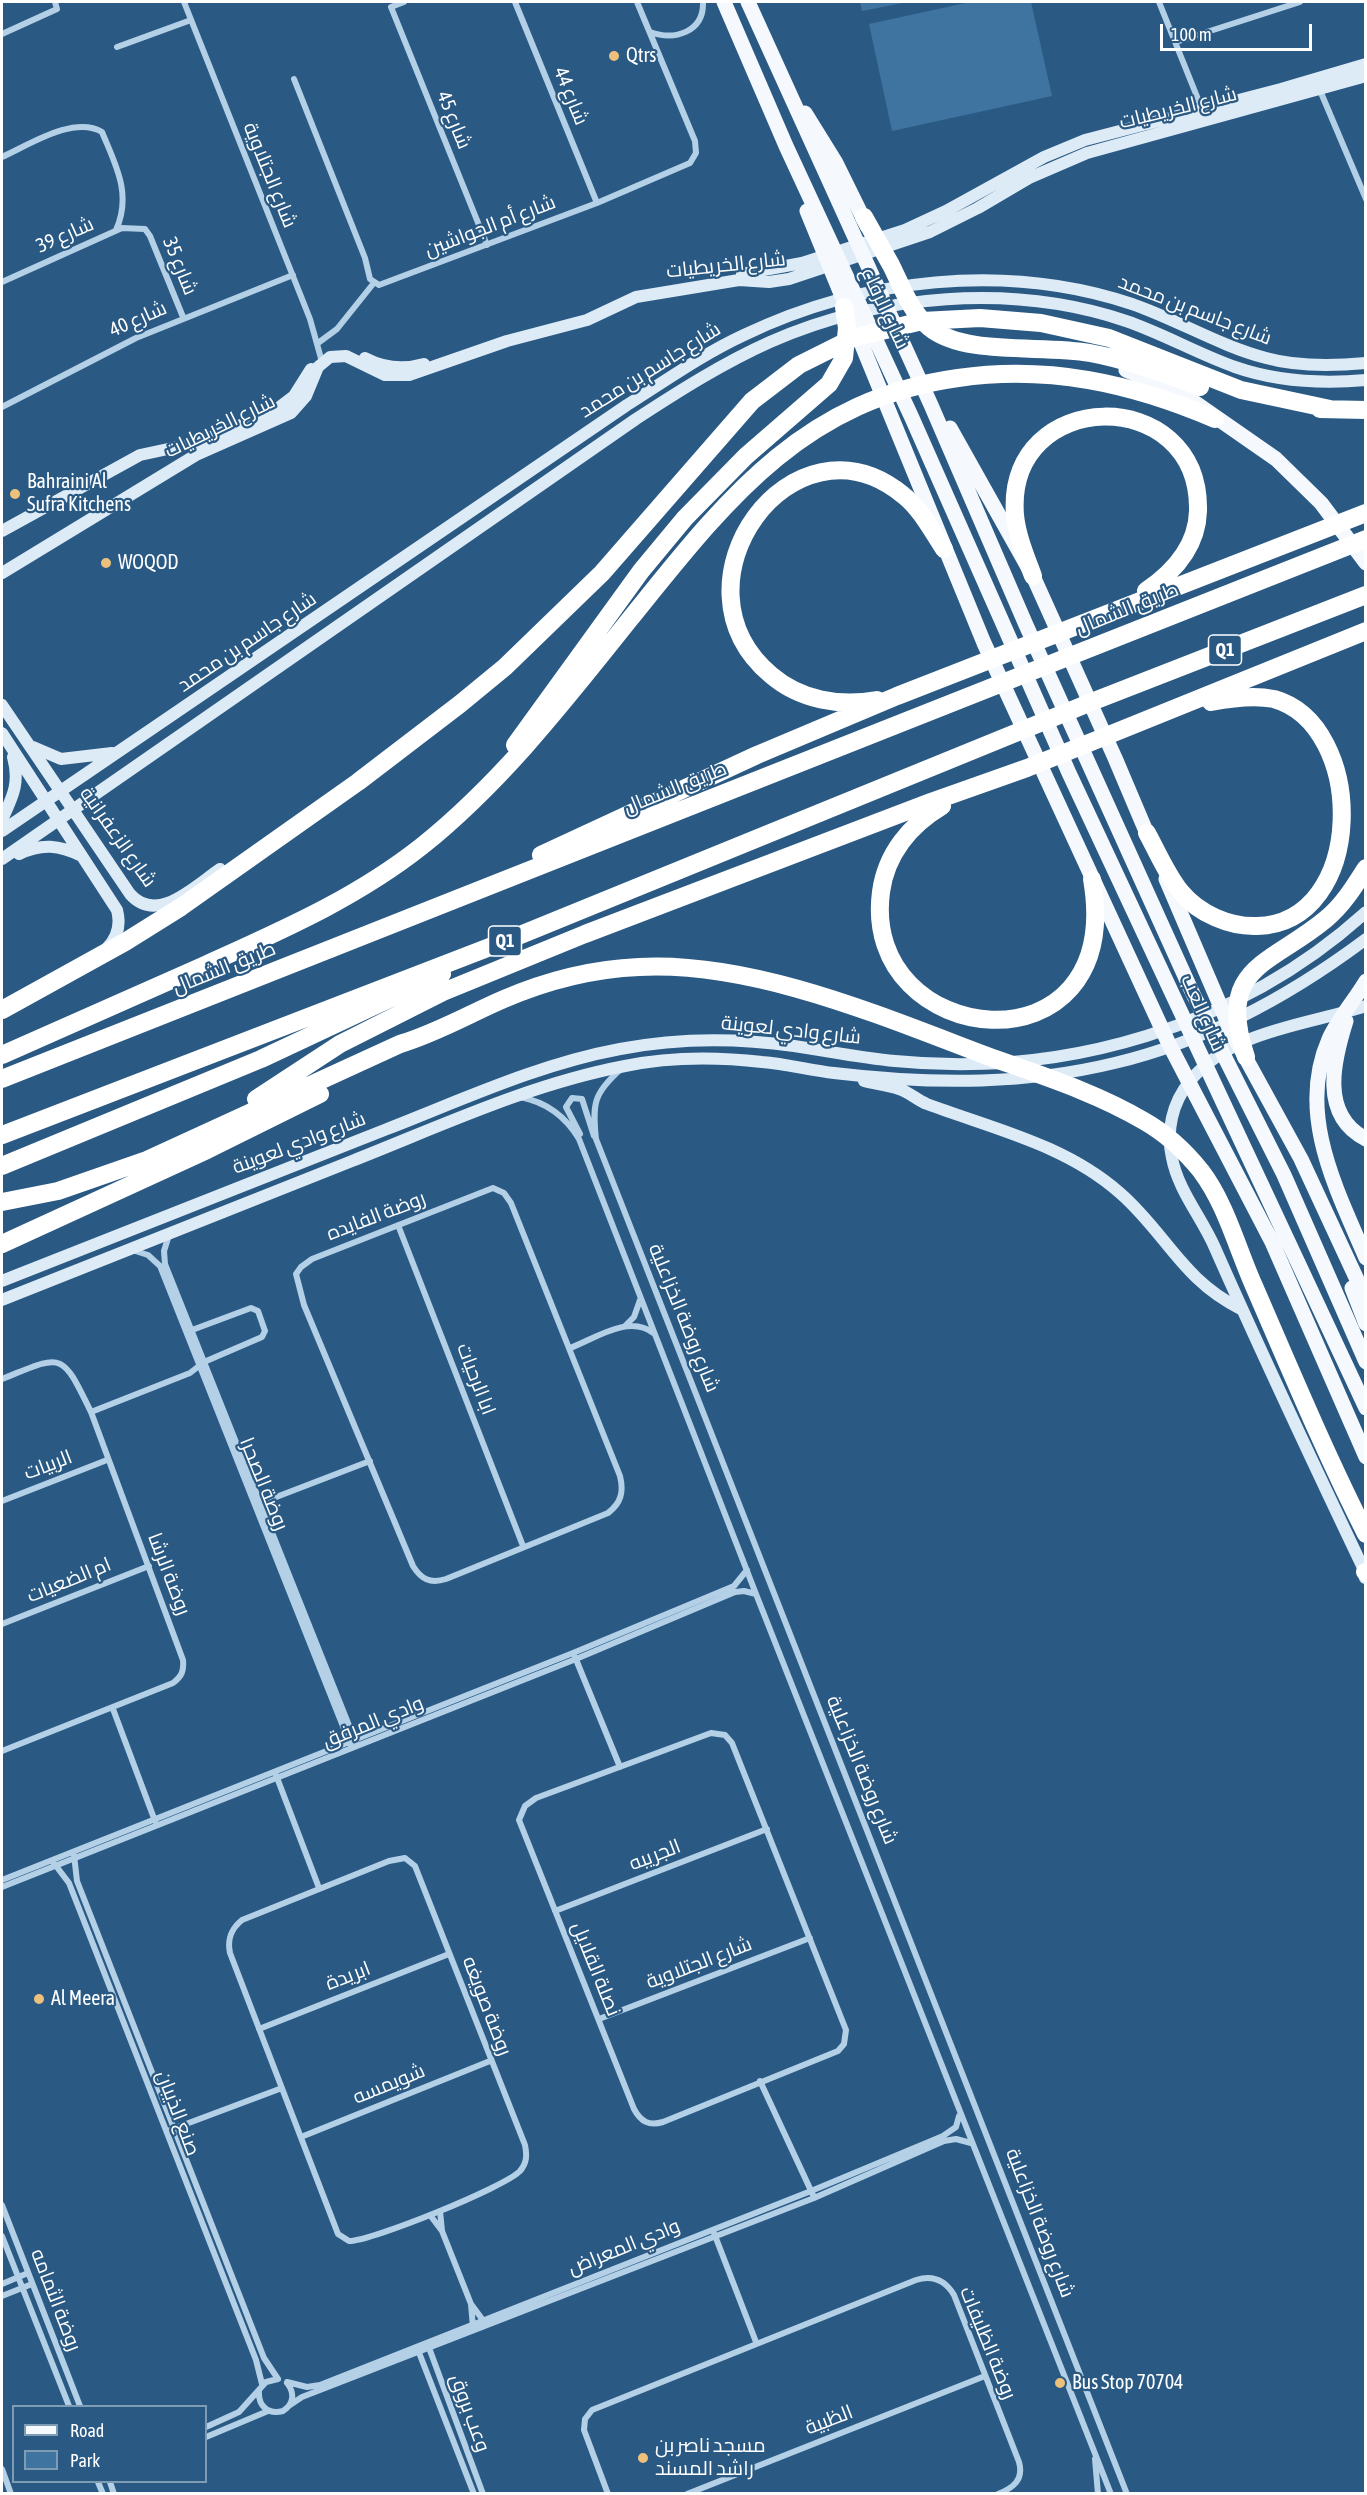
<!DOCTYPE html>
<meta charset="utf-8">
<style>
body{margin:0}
#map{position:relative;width:1367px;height:2495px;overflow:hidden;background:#2a5a84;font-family:"Asap Condensed",sans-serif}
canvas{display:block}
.frame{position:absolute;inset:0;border:3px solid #fff;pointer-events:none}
.legend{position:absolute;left:12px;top:2405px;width:195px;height:78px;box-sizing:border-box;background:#2a5a84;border:2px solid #7f9cb5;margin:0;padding:8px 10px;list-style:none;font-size:18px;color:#fff}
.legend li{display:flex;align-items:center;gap:12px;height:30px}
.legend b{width:30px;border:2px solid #7f9cb5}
.scale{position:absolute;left:1160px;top:24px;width:152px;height:27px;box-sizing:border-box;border:3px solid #fff;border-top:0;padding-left:8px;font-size:18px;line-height:21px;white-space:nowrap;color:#fff;-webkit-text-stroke:4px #2a5a84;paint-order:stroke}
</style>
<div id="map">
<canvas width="1367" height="2495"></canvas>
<div class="frame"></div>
<ul class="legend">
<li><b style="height:8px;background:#f5f9fe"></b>Road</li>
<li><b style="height:16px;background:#3f74a0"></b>Park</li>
</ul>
<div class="scale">100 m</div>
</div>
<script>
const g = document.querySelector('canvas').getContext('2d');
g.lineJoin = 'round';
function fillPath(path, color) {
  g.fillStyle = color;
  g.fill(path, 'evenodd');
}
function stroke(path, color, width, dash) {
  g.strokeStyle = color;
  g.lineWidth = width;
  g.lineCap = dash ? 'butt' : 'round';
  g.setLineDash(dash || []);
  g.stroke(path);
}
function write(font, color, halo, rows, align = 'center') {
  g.font = font + ' "Asap Condensed",Cairo,sans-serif';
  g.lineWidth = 4.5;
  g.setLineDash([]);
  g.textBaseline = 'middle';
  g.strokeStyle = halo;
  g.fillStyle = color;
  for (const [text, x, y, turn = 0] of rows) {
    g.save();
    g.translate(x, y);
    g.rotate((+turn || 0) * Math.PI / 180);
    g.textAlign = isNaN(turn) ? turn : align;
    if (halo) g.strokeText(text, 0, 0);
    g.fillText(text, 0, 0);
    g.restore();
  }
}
fillPath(new Path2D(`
 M 860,2 L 908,2 L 862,11 Z
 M 970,2 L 1031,2 L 1052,96 L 892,131 L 869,24 Z`), '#3f74a0');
stroke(new Path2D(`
 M 184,2 L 310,319 L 322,362
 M 404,2 L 391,7 L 487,245
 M 515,2 L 597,203
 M 1159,2 L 1202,109
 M 650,32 C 675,41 704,32 703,2
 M 2,34 L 57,9 L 55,2
 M 1176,42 L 1300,2
 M 117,47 L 191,20
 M 294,79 L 365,258 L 370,279 L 379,285 L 597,203 L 690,163 L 696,153 L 695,141 L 637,2
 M 1319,88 L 1366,199
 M 2,157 C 29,145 74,115 102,132 C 116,166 132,194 116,230
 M 2,282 L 122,228 L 145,229 L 150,236 L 183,317
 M 318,343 L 337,329 L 373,284
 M 2,407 L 136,338 L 293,275
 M 621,1069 C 594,1093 592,1103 596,1139 L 1127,2494
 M 520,1097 C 546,1102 566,1117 579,1139 L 756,1594 L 1111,2494
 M 580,1134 L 566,1107 L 572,1098 L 582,1099 L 594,1136
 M 493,1188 L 504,1193 L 511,1203 L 620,1476 C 624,1492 621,1503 608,1513 L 446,1579 C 430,1584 421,1579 413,1566 L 304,1305 L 296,1274 L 301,1267 L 312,1259 Z
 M 398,1225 L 523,1546
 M 169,1235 L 164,1251 L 165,1264 L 356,1743
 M 132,1250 L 148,1255 L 160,1266 L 350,1744
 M 625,1326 L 634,1317 L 640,1300
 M 570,1348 C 594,1339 629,1314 653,1333
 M 2,1379 C 64,1354 61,1351 91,1412 L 183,1660 C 184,1671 182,1676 173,1683 L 2,1751
 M 91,1412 L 190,1373 L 204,1362 L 262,1337 L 265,1331 L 258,1311 L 251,1308 L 192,1330
 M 2,1501 L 107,1460
 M 258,1504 L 370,1461
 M 2,1624 L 149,1566
 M 575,1657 L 620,1767
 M 113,1709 L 155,1821
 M 711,1733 L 725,1735 L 732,1743 L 846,2030 L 844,2044 L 838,2051 L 663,2122 C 649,2126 641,2122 634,2109 L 519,1820 L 525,1806 L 536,1798 Z
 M 276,1775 L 319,1888
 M 74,1855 L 77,1881 L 264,2358 L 278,2379
 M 405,1858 L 415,1866 L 525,2145 C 527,2155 527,2163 520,2171 C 505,2187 372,2241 349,2241 L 338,2234 L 230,1953 C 227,1939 231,1929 242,1920 L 389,1861 Z
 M 53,1862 L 69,1883 L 256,2360 L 262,2384
 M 2,1880 L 573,1653 L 734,1586 L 747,1570
 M 2,1887 L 576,1659 L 735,1592 L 744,1591 L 756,1594
 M 555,1911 L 767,1829
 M 599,2019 L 810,1938
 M 259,2029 L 449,1954
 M 760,2081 L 813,2195
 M 170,2130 L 282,2088
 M 301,2137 L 490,2061
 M 2,2205 L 80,2406
 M 440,2211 L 442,2231 L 471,2304 L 485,2323
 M 430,2215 L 442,2231
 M 714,2233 L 756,2342
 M 2,2236 L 69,2406
 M 2,2284 L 28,2273
 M 2,2296 L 32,2284
 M 471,2304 L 473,2327
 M 428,2345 L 483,2494
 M 418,2350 L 474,2494
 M 287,2382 L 307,2387 L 320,2385 L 811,2191 L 943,2136 L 956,2127 L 959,2116
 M 259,2391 C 258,2406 268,2415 283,2411 C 294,2404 295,2393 287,2383
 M 290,2405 L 302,2397 L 814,2198 L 944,2141 L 956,2139 L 971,2143
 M 206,2427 L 239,2412 L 266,2382 L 278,2379
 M 206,2437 L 268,2411
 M 1095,2459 L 1098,2494
 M 2,2469 L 11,2494
 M 98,2482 L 103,2494
 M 110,2482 L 114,2494
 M 608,2494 L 584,2430 L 585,2419 L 592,2410 L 916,2280 C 932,2275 945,2280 954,2295 L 1019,2462 C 1024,2480 1013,2488 998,2494
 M 687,2494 L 985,2376`), '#b4d0e7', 6);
stroke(new Path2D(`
 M 742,274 L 802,263 L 905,230 L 946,211 L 1044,157 L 1085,140 L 1281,89 L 1366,64
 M 365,358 C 384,368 403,370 424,364
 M 2,531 L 140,455 L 196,443 L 273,412 L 294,396 L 311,369
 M 2,573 L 196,455 L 291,413 L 306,396 L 318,367 L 330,357 L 346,356 L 385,375 L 409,375 L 507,341 L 587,320 L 636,297 L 739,280 L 769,282 L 789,279 L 930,232 L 978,208 L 1029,178 L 1087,153 L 1366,76
 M 2,705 L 130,894 C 157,925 195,886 220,869
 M 2,733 L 117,910 C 121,925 118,937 107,948
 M 33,747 L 61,759 L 112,753
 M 2,820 C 13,796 20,783 13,757
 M 2,831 L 627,405 C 665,381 703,354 744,335 C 863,278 1006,262 1132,304 C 1178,320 1220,346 1266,358 C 1298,367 1333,366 1366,363
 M 19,854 C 42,843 59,845 82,856
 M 2,859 L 636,419 C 679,391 723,363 770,342 C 879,294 1013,283 1126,321 C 1164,334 1198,354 1235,367 C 1278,382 1321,384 1366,380
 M 864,1081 C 875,1084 888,1085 899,1089 C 909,1092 917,1100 927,1104 C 994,1129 1066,1145 1120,1193 C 1166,1233 1182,1280 1241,1309
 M 2,1281 C 130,1230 258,1179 387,1129 C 464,1099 539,1064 620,1049 C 677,1038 737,1038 794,1046 C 828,1051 861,1058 895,1061 C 1064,1078 1239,1027 1366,912
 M 2,1300 C 118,1253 235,1208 352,1161 C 441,1126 530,1084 625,1066 C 668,1057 718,1057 762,1062 C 786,1064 810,1070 834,1073 C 1043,1098 1196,1066 1366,939
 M 1365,1578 L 1365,1572 C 1314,1465 1263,1357 1215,1248 C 1202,1218 1178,1190 1172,1158 C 1166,1131 1172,1103 1190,1081 C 1231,1030 1307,1025 1366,1006`), '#ddebf7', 12);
stroke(new Path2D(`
 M 724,2 L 786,146 L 912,418 L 1069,773 L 1366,1408
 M 748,2 L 931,405 L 1026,625 L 1193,994 L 1284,1175 L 1366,1362
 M 805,113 L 836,163 L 867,226
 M 807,211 L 984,643 L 1168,1042 L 1272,1242 L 1366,1457
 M 1126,370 L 1184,395 L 1276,459 L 1321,503 L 1366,563
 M 950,428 L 1033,576 L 1115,758 L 1151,843
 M 1166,879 L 1232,1033 L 1301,1159 L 1366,1299
 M 1366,981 C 1354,1001 1338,1019 1329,1039 C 1296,1114 1337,1190 1366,1258
 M 1346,1021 C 1334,1059 1319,1115 1366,1139
 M 1352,1288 L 1366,1324`), '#f5f9fe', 15);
stroke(new Path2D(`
 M 864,217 C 873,233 882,249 891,265 C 902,287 910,311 929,327 C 965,357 1043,344 1090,353 C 1128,360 1164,373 1200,387
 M 1320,409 L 1366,410
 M 1033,576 C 1026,557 1017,536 1015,515 C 1005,386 1201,383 1198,511 C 1197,547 1174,572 1146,591
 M 877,700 C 840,707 800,700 771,675 C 663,584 793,405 903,495 C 921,509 932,531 944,549
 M 515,745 L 641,571 L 685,518 L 746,456 L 829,384 L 844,358 L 847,328 L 844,307
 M 942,806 C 910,825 886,854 881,892 C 860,1049 1127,1080 1092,879
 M 1147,833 C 1158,853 1167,875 1181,892 C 1199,914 1230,927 1257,926 C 1367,923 1367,725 1274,699 C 1253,695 1232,698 1211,702
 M 541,855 L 757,755 L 897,696 L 1366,513
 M 2,1010 L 125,942 L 181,907 L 358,782 L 460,704 L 505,667 L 602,573 L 752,401 L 799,365 L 853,338 L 922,321 L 980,318 L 1041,323 L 1109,338 L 1241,390 L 1330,409
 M 2,1055 C 69,1025 136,996 203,966 C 280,931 355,899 422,846 C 503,781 566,699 630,619 C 723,504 800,400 958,378 C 1048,365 1131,383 1215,419
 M 1246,1057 C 1215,966 1271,965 1326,919 C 1343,905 1354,887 1366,868
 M 2,1079 L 1366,539
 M 256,1099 L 340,1044 L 443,992 L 585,934 L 931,802 L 1027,768 L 1366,631
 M 2,1135 L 508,940 L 1094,701 L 1366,595
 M 2,1166 L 261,1059 L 442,974
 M 2,1202 L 58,1191 L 147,1160 L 400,1044 C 437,1033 469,1014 504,999 C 546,981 593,969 639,967 C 753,961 881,1016 987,1056 C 1040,1075 1095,1092 1144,1121 C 1167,1134 1185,1151 1201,1171 C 1226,1204 1237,1248 1254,1286 C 1290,1369 1325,1453 1366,1534
 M 2,1244 L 207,1150 L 320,1094
 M 1365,1572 L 1366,1573`), '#fff', 18);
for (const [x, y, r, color] of [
 [614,56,6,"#edc17c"],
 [15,494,6,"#edc17c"],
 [106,563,6,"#edc17c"],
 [39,1999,6,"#edc17c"],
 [1060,2383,6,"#edc17c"],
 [643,2458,6,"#edc17c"]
]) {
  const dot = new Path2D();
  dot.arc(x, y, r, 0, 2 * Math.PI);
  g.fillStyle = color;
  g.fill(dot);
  stroke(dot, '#2a5a84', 2);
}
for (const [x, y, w] of [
 [1225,650,33],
 [505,941,33]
]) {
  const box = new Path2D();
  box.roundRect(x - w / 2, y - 15, w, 30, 4.5);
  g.fillStyle = '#2a5a84';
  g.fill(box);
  stroke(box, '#fff', 1.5);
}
write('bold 18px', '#fff', null, [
 ["Q1",1225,650],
 ["Q1",505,941]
]);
write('20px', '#fff', '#2a5a84', [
 ["Qtrs",626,56],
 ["Bahraini Al",27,482],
 ["Sufra Kitchens",27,505],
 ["WOQOD",118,563],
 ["Al Meera",51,1999],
 ["Bus Stop 70704",1072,2383],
 ["مسجد ناصر بن",655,2446],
 ["راشد المسند",655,2469]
], 'left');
write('20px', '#fff', '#2a5a84', [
 ["شارع 44",571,96,68],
 ["شارع الخريطيات",1178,108,-14],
 ["شارع 45",454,120,68],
 ["شارع الجتلاوية",270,175,68],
 ["شارع أم الجواشين",490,226,-21],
 ["شارع 39",65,235,-24],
 ["شارع الخريطيات",726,265,-6],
 ["شارع 35",180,266,68],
 ["شارع الرفاع",885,308,65],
 ["شارع جاسم بن محمد",1195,310,21],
 ["شارع 40",138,319,-24],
 ["شارع جاسم بن محمد",650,370,-32],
 ["شارع الخريطيات",220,426,-26],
 ["طريق الشمال",1127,609,-22],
 ["شارع جاسم بن محمد",247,642,-34],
 ["طريق الشمال",675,788,-22],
 ["شارع الزعفرانية",118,837,55],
 ["طريق الشمال",224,968,-22],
 ["شارع العب",1203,1013,66],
 ["شارع وادي لعوينة",791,1030,6],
 ["شارع وادي لعوينة",299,1143,-21],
 ["روضة الفايده",376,1216,-21],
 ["شارع روضة الخزاعلية",684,1318,68],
 ["ابا الرحيات",476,1379,69],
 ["الربيات",48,1465,-21],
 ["روضة الصحرا",264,1484,68],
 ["روضة الرشا",169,1574,69],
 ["ام الضعيات",69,1580,-22],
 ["وادي المرفق",373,1722,-22],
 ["شارع روضة الخزاعلية",862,1770,68],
 ["الجريبه",655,1855,-21],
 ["شارع الجتلاوية",699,1963,-21],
 ["نصلة القلايل",596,1969,68],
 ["ابريدة",348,1976,-21],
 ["روضة صويغه",487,2006,69],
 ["شويمسه",389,2084,-22],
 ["صنع الذيبان",178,2113,69],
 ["شارع روضة الخزاعلية",1040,2223,69],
 ["وادي المعراض",624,2247,-22],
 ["روضة الثمامه",56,2300,69],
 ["روضة الظليفات",988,2343,68],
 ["وعب بروق",470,2413,70],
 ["الظبية",829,2420,-21]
]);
</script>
